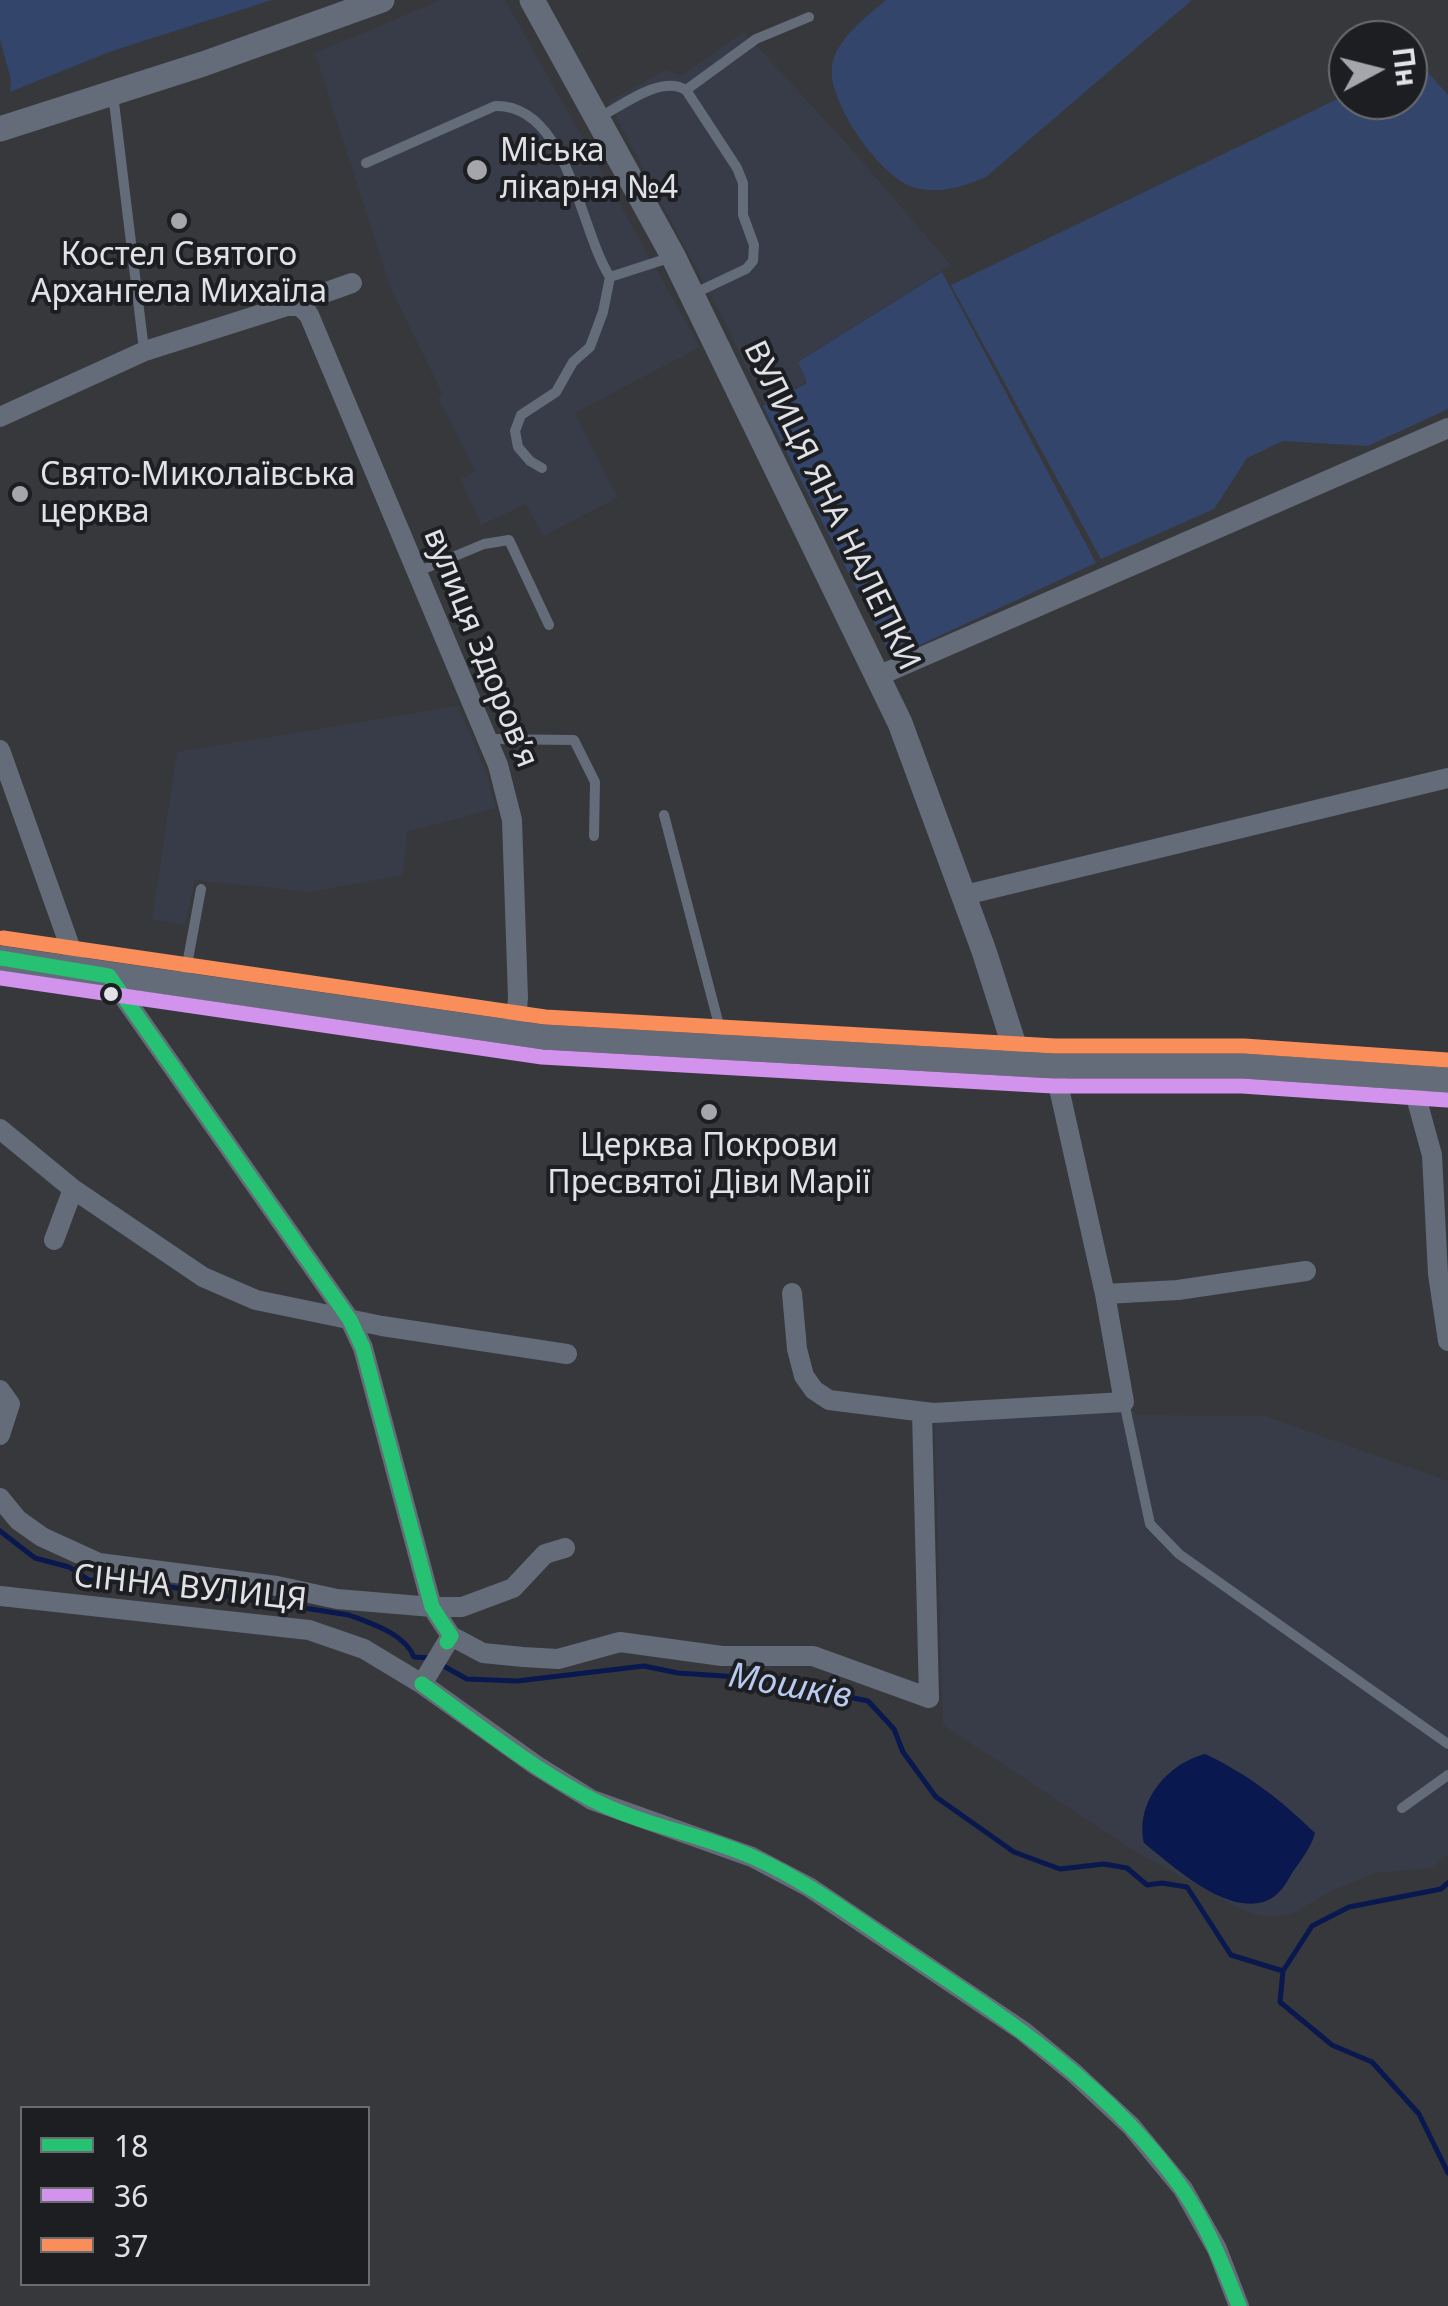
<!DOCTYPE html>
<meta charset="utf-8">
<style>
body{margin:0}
#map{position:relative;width:1448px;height:2306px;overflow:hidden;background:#36383b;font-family:"Noto Sans",sans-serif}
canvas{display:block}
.legend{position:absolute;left:20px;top:2106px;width:350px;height:180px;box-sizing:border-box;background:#1c1e21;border:2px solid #6a6c70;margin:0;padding:12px 18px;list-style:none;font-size:30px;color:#e0e2e7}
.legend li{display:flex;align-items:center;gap:20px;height:50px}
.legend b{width:50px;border:2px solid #6a6c70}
.north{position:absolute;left:1328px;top:20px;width:100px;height:100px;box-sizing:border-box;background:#1c1e21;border:2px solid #6a6c70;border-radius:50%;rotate:83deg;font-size:28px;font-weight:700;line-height:40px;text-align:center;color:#e0e2e7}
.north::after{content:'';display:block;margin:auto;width:35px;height:45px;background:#a4a6ab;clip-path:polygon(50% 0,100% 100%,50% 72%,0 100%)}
</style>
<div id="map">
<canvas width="1448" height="2306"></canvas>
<ul class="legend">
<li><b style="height:12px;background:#26c172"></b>18</li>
<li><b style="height:12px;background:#d193ec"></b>36</li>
<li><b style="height:12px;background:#fa8e5a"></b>37</li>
</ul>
<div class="north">Пн</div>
</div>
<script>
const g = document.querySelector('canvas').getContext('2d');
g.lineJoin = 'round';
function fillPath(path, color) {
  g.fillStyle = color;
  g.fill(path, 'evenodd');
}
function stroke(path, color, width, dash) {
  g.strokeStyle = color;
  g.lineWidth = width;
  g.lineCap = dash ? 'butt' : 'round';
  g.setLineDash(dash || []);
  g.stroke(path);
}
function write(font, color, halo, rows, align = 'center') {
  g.font = font + ' "Noto Sans",sans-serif';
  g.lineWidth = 8;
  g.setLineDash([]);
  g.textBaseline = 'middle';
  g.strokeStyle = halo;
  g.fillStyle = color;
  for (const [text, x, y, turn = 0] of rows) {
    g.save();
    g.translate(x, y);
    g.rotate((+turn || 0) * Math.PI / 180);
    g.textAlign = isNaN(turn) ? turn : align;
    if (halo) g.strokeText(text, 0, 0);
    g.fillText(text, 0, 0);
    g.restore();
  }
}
fillPath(new Path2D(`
 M 441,0 L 505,0 L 700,347 L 575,413 L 618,498 L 543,536 L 526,504 L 481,525 L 461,479 L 475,471 L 438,398 L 443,395 L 390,287 L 315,53 Z
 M 744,32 L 846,143 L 951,265 L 798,362 L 806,382 L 764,404 L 723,319 L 608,102 L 665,70 L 682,75 Z
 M 458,706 L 486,772 L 496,808 L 407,832 L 403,875 L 311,892 L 195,880 L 185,925 L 152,919 L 177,752 Z
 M 1124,1404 L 1138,1415 L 1265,1416 L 1448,1481 L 1448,1854 L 1433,1868 L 1375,1873 L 1331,1891 L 1292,1914 L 1265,1917 L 1242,1910 L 1138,1853 L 943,1725 L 934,1417 Z`), '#373c48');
fillPath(new Path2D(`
 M 0,0 L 272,0 L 112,51 L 10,92 L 11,80 L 0,39 Z
 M 886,0 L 1192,0 L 986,177 C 962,187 936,196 910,186 C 878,173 827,101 832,66 C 836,39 867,16 886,0 Z
 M 1417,60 L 1448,95 L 1448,409 L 1368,446 L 1283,441 L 1247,458 L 1214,509 L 1101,559 L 951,285 L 1348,94 L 1348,100 L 1408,100 L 1408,65 Z
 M 942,272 L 1096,563 L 892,658 L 763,406 L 807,383 L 798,362 Z`), '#34456b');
fillPath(new Path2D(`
 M 1205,1754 C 1248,1774 1281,1800 1315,1833 C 1311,1848 1301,1860 1292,1873 C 1286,1884 1278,1897 1266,1901 C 1226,1916 1173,1866 1144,1843 C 1135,1802 1167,1764 1205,1754 Z`), '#09184e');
stroke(new Path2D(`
 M 0,1531 L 35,1558 L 69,1567 L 89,1580 L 151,1584 L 349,1615 C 372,1624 404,1633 414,1657 L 431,1658
 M 440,1664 L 467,1679 L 517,1681 L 644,1666 L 678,1673 L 784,1680 L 805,1693 L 834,1694 L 868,1701 L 894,1729 L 903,1752 L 936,1797 L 1014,1852 L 1060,1869 L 1104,1864 L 1127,1868 L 1147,1885 L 1162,1883 L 1187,1887 L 1231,1955 L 1283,1971
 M 1448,1883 L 1441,1889 L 1349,1907 L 1312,1926 L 1283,1971 L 1280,2002 L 1332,2045 L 1372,2062 L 1419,2114 L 1448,2173`), '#09184e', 5);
stroke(new Path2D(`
 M 686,90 L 756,39 L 809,17
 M 113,94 L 144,350
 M 598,118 C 622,106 661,74 686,90 L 737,168 L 743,183 L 743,215 L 754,245 L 753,261 L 746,269 L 693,294
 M 366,163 L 495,106 C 568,104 579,229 610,277
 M 542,468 L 530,461 L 518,447 L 515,431 L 521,415 L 556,392 L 573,362 L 590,347 L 603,312 L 610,277 L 672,257
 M 419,571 L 484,544 L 509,540 L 549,625
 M 488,739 L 574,740 L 595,782 L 594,836
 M 664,815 L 725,1048
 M 184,981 L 201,889
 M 1124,1402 L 1150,1524 L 1179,1554 L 1448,1744
 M 1402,1808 L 1448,1775`), '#646b79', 10);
stroke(new Path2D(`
 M 300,306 L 309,315 L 498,765 L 512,820 L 518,998 L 515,1033
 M 0,417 L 145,351 L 287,306 L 300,306 L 307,299 L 352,283
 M 878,676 L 1448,428
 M 0,750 L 78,969
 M 965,895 L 1448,778
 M 109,976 L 350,1320 L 363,1348 L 432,1607 L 451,1636 L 422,1684
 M 1410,1075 L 1432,1155 L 1438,1274 L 1448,1341
 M 0,1129 L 73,1189 L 203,1277 L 256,1300 L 382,1326 L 567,1354
 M 54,1240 L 73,1189
 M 792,1293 L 797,1349 L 804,1376 L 814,1390 L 829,1400 L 933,1413 L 1124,1402 L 1105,1294 L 1054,1066
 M 1105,1294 L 1178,1290 L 1306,1271
 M 0,1390 L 10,1404 L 0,1435
 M 0,1498 L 18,1520 L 42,1537 L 99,1563 L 277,1586 L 337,1599 L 432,1607 L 462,1607 L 513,1588 L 545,1554 L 565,1548
 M 0,1596 L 309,1630 L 364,1649 L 422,1684 L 537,1766 L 592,1800 L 752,1857 L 809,1887 L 1023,2031 L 1074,2073 L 1131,2126 L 1183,2189 L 1217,2249 L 1239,2306
 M 451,1636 L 483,1653 L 523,1657 L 558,1659 L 620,1642 L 722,1656 L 813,1656 L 929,1698 L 922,1412`), '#646b79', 20);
stroke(new Path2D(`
 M 532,0 L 673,256 L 900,723 L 984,951 L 1020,1064
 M 0,129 L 203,64 L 382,0
 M 0,958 L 543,1037 L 1054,1066 L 1243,1066 L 1448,1080`), '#646b79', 25);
stroke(new Path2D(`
 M 0,958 L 109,976
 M 109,976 L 350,1320 L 363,1348 L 432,1607 L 451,1636 L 447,1642
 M 422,1684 C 477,1724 531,1768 591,1799 C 643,1826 702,1834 755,1858 C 810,1883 859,1921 909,1954 C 1010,2021 1113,2089 1183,2190 C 1207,2225 1223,2266 1239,2306`), '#26c172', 15);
stroke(new Path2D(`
 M 0,978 L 542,1057 L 1053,1086 L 1242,1086 L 1447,1100`), '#d193ec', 15);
stroke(new Path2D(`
 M 3,938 L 545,1017 L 1055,1046 L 1244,1046 L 1448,1060`), '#fa8e5a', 15);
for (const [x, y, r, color] of [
 [477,170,12,"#a4a6ab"],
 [179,221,10,"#a4a6ab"],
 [20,494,10,"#a4a6ab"],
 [111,994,9,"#e0e2e7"],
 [709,1112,10,"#a4a6ab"]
]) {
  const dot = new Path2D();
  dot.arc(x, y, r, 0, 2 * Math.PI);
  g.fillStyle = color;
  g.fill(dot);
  stroke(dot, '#1c1e21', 4);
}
write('32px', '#e0e2e7', '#1c1e21', [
 ["Міська",500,152],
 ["лікарня №4",500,189],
 ["Костел Святого",179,256,"center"],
 ["Архангела Михаїла",179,293,"center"],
 ["Свято-Миколаївська",40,476],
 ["церква",40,513],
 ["Церква Покрови",709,1147,"center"],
 ["Пресвятої Діви Марії",709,1184,"center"]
], 'left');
write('32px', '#e0e2e7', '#1c1e21', [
 ["ВУЛИЦЯ ЯНА НАЛЕПКИ",831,506,64],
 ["вулиця Здоровʼя",480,648,68],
 ["СІННА ВУЛИЦЯ",190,1589,6]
]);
write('italic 35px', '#b8caef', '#1c1e21', [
 ["Мошків",790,1687,10]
]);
</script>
